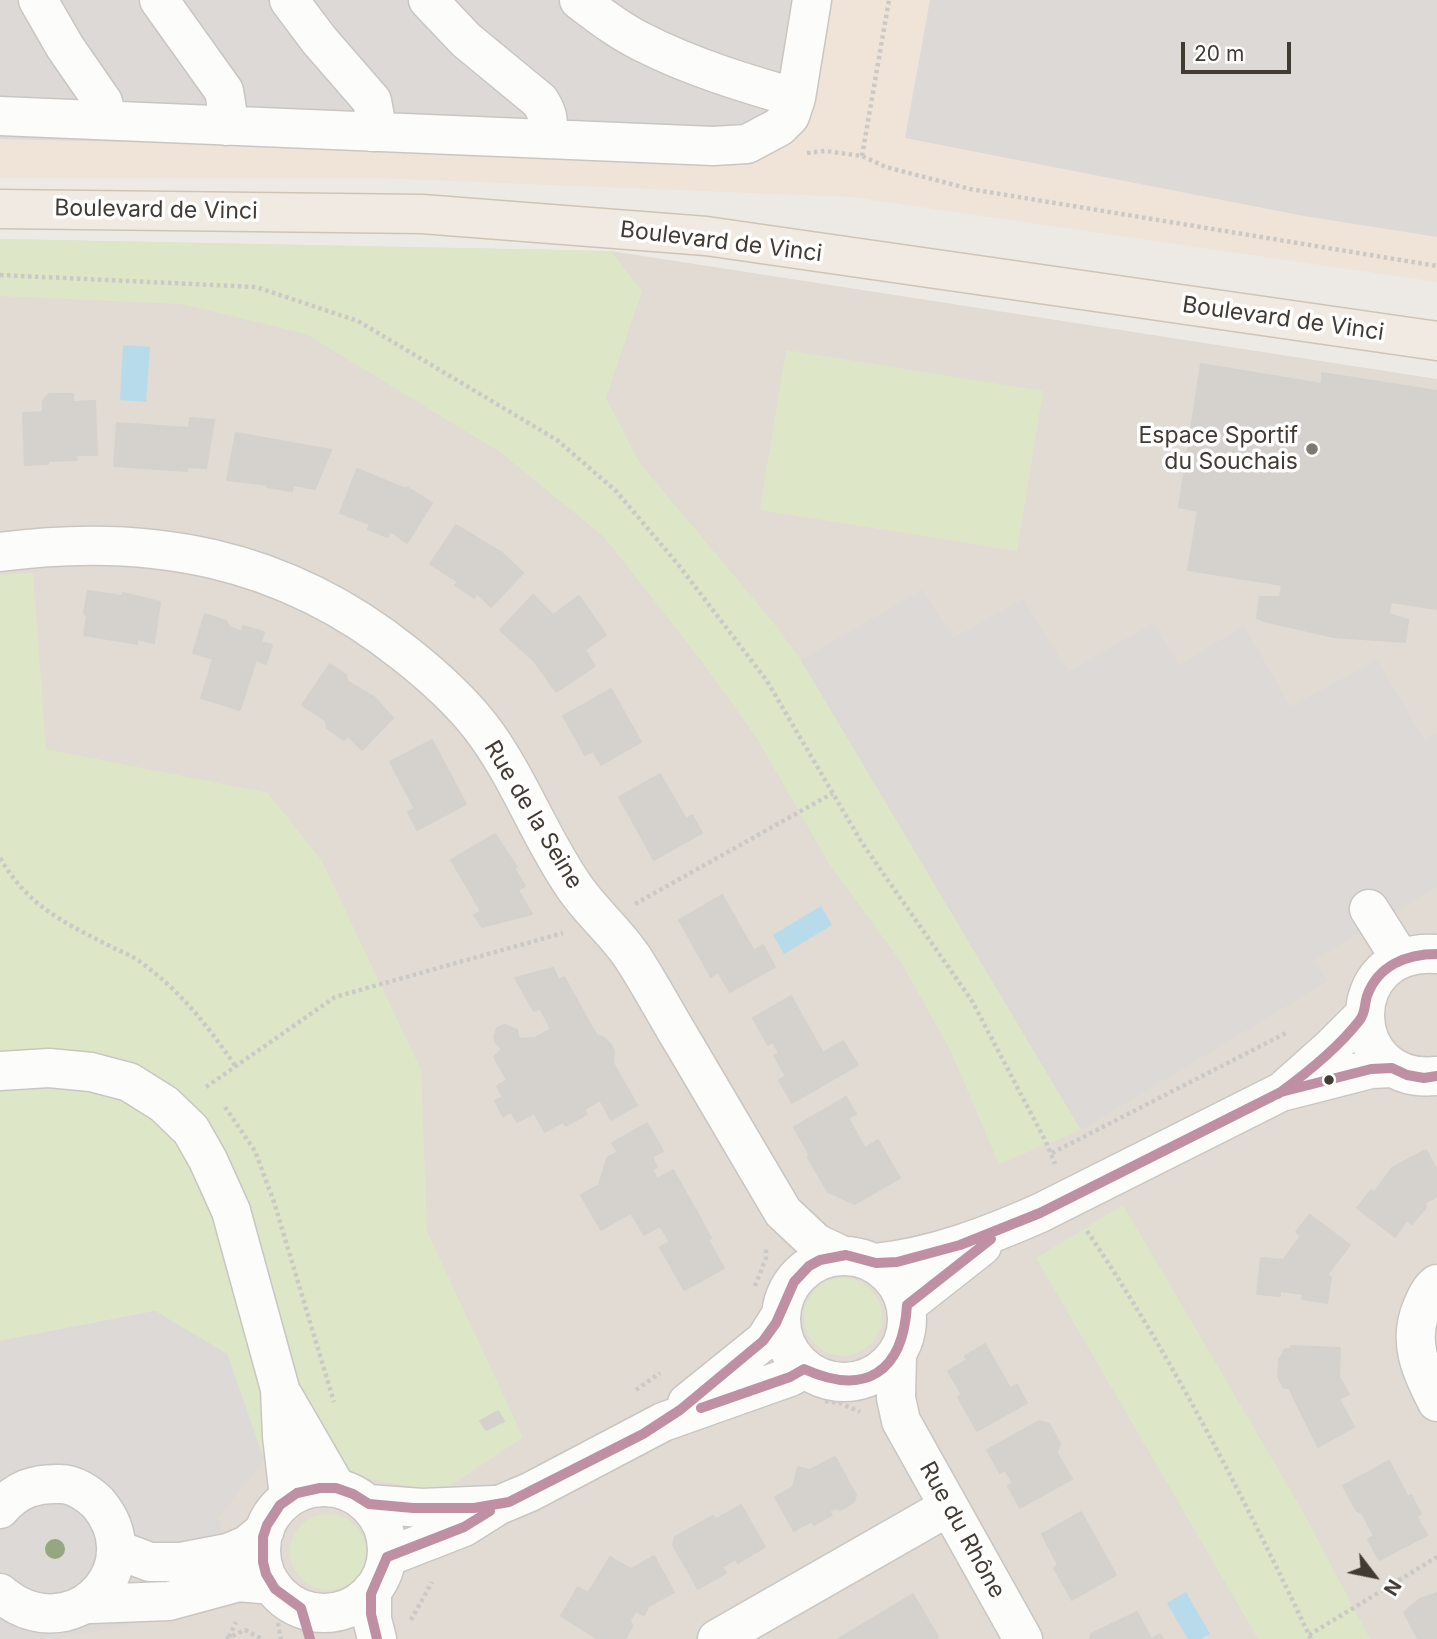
<!DOCTYPE html>
<meta charset="utf-8">
<style>
body{margin:0}
#map{position:relative;width:1437px;height:1639px;overflow:hidden;background:#edeae6;font-family:Inter,sans-serif}
canvas{display:block}
.north{position:absolute;left:1339px;top:1541px;width:70px;height:70px;-webkit-text-stroke:5px #fff;paint-order:stroke;rotate:122deg;font-size:19px;font-weight:700;line-height:28px;text-align:center;color:#423b33}
.north::after{content:'';display:block;margin:auto;width:24px;height:32px;background:#423b33;clip-path:polygon(50% 0,100% 100%,50% 72%,0 100%)}
.scale{position:absolute;left:1181px;top:42px;width:110px;height:32px;box-sizing:border-box;border:4px solid #423b33;border-top:0;padding-left:9px;font-size:21px;line-height:24px;white-space:nowrap;color:#423b33;-webkit-text-stroke:5px #fff;paint-order:stroke}
</style>
<div id="map">
<canvas width="1437" height="1639"></canvas>
<div class="north">N</div>
<div class="scale">20 m</div>
</div>
<script>
const g = document.querySelector('canvas').getContext('2d');
g.lineJoin = 'round';
function fillPath(path, color) {
  g.fillStyle = color;
  g.fill(path, 'evenodd');
}
function stroke(path, color, width, dash) {
  g.strokeStyle = color;
  g.lineWidth = width;
  g.lineCap = dash ? 'butt' : 'round';
  g.setLineDash(dash || []);
  g.stroke(path);
}
function write(font, color, halo, rows, align = 'center') {
  g.font = font + ' Inter,sans-serif';
  g.lineWidth = 7;
  g.setLineDash([]);
  g.textBaseline = 'middle';
  g.strokeStyle = halo;
  g.fillStyle = color;
  for (const [text, x, y, turn = 0] of rows) {
    g.save();
    g.translate(x, y);
    g.rotate((+turn || 0) * Math.PI / 180);
    g.textAlign = isNaN(turn) ? turn : align;
    if (halo) g.strokeText(text, 0, 0);
    g.fillText(text, 0, 0);
    g.restore();
  }
}
fillPath(new Path2D(`
 M 0,239 L 611,251 L 1437,379 L 1437,1639 L 0,1639 Z`), '#e1dbd3');
fillPath(new Path2D(`
 M 0,0 L 1437,0 L 1437,282 L 851,197 L 375,178 L 0,178 Z`), '#f0e4d9');
fillPath(new Path2D(`
 M 0,239 L 611,251 L 642,291 L 606,398 L 639,462 L 772,621 L 801,660 L 1081,1130 L 999,1164 L 950,1050 L 901,962 L 831,867 L 756,737 L 700,659 L 604,537 L 500,452 L 306,334 L 182,304 L 0,296 Z
 M 786,350 L 1043,391 L 1017,551 L 760,510 Z
 M 33,573 L 46,749 L 268,793 L 322,861 L 421,1070 L 427,1231 L 523,1437 L 441,1492 L 264,1459 L 227,1354 L 155,1311 L 0,1341 L 0,575 Z
 M 1123,1205 L 1301,1508 L 1370,1639 L 1258,1639 L 1036,1258 Z
 M804 1317a39 39 0 1 1 78 0a39 39 0 1 1-78 0Z
 M290 1552a38 38 0 1 1 76 0a38 38 0 1 1-76 0Z`), '#dde7c7');
fillPath(new Path2D(`
 M 0,0 L 825,0 L 807,108 L 700,155 L 0,139 Z
 M 930,0 L 1437,0 L 1437,237 L 1304,216 L 905,138 Z
 M 922,590 L 953,638 L 1023,599 L 1068,672 L 1152,624 L 1179,665 L 1244,626 L 1290,707 L 1377,660 L 1424,740 L 1437,733 L 1437,887 L 1314,960 L 1328,981 L 1081,1130 L 801,660 Z
 M 155,1311 L 227,1354 L 264,1459 L 218,1518 L 244,1604 L 52,1639 L 0,1639 L 0,1341 Z`), '#dcd9d6');
fillPath(new Path2D(`
 M 123,345 L 150,347 L 146,402 L 120,400 Z
 M 821,906 L 832,925 L 784,954 L 773,935 Z
 M 1186,1592 L 1210,1634 L 1200,1639 L 1188,1639 L 1167,1603 Z`), '#b7dbea');
const building = new Path2D(`
 M 1201,364 L 1322,384 L 1322,373 L 1437,391 L 1437,609 L 1391,602 L 1389,614 L 1408,620 L 1405,642 L 1334,637 L 1264,621 L 1257,618 L 1260,597 L 1280,597 L 1282,585 L 1188,570 L 1198,511 L 1179,507 Z
 M 49,394 L 73,394 L 73,402 L 95,401 L 97,455 L 76,455 L 77,460 L 48,461 L 48,464 L 25,465 L 23,413 L 43,412 L 43,401 Z
 M 190,418 L 214,420 L 206,468 L 187,467 L 187,471 L 114,466 L 117,423 L 189,428 Z
 M 236,433 L 331,450 L 315,489 L 293,485 L 292,491 L 267,487 L 267,485 L 227,480 Z
 M 357,469 L 406,489 L 407,487 L 432,503 L 407,543 L 390,531 L 388,537 L 368,529 L 370,524 L 340,513 Z
 M 456,525 L 501,552 L 523,573 L 491,607 L 477,593 L 474,598 L 455,585 L 458,582 L 430,564 Z
 M 88,591 L 122,596 L 123,593 L 160,602 L 154,643 L 137,639 L 137,644 L 84,635 L 87,617 L 84,613 Z
 M 533,595 L 553,615 L 579,596 L 606,635 L 585,650 L 595,666 L 556,692 L 534,661 L 500,630 Z
 M 205,614 L 226,621 L 230,627 L 242,632 L 243,626 L 264,632 L 261,642 L 272,645 L 266,664 L 256,660 L 240,710 L 201,698 L 213,659 L 193,653 Z
 M 330,664 L 346,675 L 347,681 L 374,697 L 393,718 L 362,750 L 348,736 L 344,740 L 327,728 L 326,721 L 302,705 Z
 M 611,689 L 641,742 L 601,765 L 593,751 L 585,755 L 563,716 Z
 M 432,740 L 466,804 L 417,830 L 408,812 L 415,809 L 390,762 Z
 M 660,774 L 686,819 L 692,815 L 702,833 L 654,860 L 619,797 Z
 M 495,834 L 517,867 L 514,868 L 525,886 L 518,890 L 532,914 L 482,927 L 474,915 L 481,911 L 451,860 Z
 M 722,895 L 754,951 L 763,945 L 775,967 L 730,992 L 718,972 L 711,977 L 679,920 Z
 M 553,968 L 559,980 L 564,977 L 597,1036 L 603,1037 L 611,1045 L 614,1051 L 613,1063 L 637,1105 L 611,1120 L 600,1100 L 584,1110 L 587,1114 L 566,1126 L 563,1122 L 545,1132 L 534,1113 L 517,1122 L 511,1112 L 503,1116 L 495,1101 L 503,1097 L 497,1086 L 507,1080 L 494,1057 L 502,1049 L 496,1043 L 494,1037 L 497,1028 L 505,1025 L 517,1030 L 519,1039 L 535,1038 L 551,1029 L 540,1008 L 534,1011 L 515,978 Z
 M 791,996 L 823,1053 L 843,1041 L 858,1065 L 792,1103 L 779,1080 L 786,1076 L 774,1056 L 779,1053 L 773,1042 L 768,1045 L 753,1018 Z
 M 846,1097 L 856,1114 L 848,1118 L 865,1148 L 878,1140 L 900,1178 L 855,1204 L 828,1192 L 808,1158 L 809,1154 L 794,1127 Z
 M 647,1123 L 663,1151 L 652,1157 L 657,1167 L 652,1170 L 657,1179 L 673,1170 L 694,1207 L 644,1235 L 631,1213 L 601,1230 L 581,1195 L 599,1185 L 607,1158 L 618,1152 L 612,1143 Z
 M 1426,1150 L 1437,1170 L 1437,1196 L 1425,1203 L 1426,1207 L 1412,1224 L 1407,1220 L 1395,1237 L 1357,1208 L 1371,1190 L 1374,1193 L 1392,1168 Z
 M 694,1207 L 711,1238 L 708,1240 L 724,1268 L 684,1290 L 660,1247 L 670,1242 L 660,1226 Z
 M 1310,1215 L 1350,1245 L 1327,1275 L 1331,1277 L 1327,1303 L 1302,1299 L 1303,1294 L 1280,1291 L 1280,1296 L 1257,1294 L 1261,1258 L 1283,1260 L 1301,1236 L 1296,1232 Z
 M 985,1344 L 1010,1388 L 1017,1385 L 1027,1403 L 977,1431 L 958,1397 L 962,1395 L 948,1371 L 967,1360 L 965,1356 Z
 M 1291,1346 L 1340,1348 L 1339,1377 L 1349,1394 L 1339,1399 L 1354,1427 L 1318,1447 L 1289,1388 L 1284,1388 L 1278,1377 L 1279,1360 L 1285,1349 L 1290,1349 Z
 M 498,1411 L 504,1421 L 486,1430 L 480,1421 Z
 M 1039,1421 L 1049,1424 L 1060,1443 L 1057,1453 L 1072,1479 L 1020,1508 L 1008,1486 L 1013,1483 L 1005,1470 L 1000,1473 L 987,1450 Z
 M 835,1457 L 856,1495 L 854,1502 L 841,1510 L 835,1508 L 829,1511 L 832,1515 L 814,1525 L 812,1521 L 794,1531 L 775,1497 L 793,1487 L 798,1467 L 810,1470 Z
 M 1389,1461 L 1408,1497 L 1411,1495 L 1421,1514 L 1416,1516 L 1427,1535 L 1379,1560 L 1368,1539 L 1374,1536 L 1362,1513 L 1357,1511 L 1343,1486 Z
 M 741,1505 L 765,1547 L 738,1563 L 736,1559 L 722,1567 L 726,1573 L 698,1589 L 673,1545 L 675,1537 L 713,1516 L 716,1519 Z
 M 1081,1512 L 1116,1575 L 1072,1600 L 1054,1568 L 1058,1565 L 1042,1534 Z
 M 654,1556 L 674,1592 L 648,1607 L 644,1615 L 636,1611 L 630,1620 L 632,1627 L 625,1639 L 598,1639 L 561,1616 L 578,1587 L 588,1593 L 610,1557 L 631,1569 Z
 M 1437,1593 L 1437,1639 L 1418,1639 L 1404,1612 L 1420,1599 Z
 M 913,1594 L 938,1637 L 936,1639 L 838,1639 Z
 M 1137,1612 L 1151,1639 L 1160,1634 L 1163,1639 L 1090,1639 L 1091,1634 Z`);
fillPath(building, '#d5d1cd');
stroke(building, '#d5d1cc', 2);
const minor = new Path2D(`
 M 38,0 L 65,47 L 103,102 L 108,120
 M 159,0 L 224,91 L 227,109 L 226,126
 M 289,0 L 319,40 L 372,101 L 375,117 L 372,132
 M 428,0 L 466,40 L 540,101 C 549,115 550,124 544,139
 M 579,0 C 599,15 619,31 642,42 C 691,67 744,83 796,98
 M 0,116 L 713,146 L 747,144 L 779,127 L 790,116 L 796,98 L 812,0
 M 0,552 C 149,532 284,557 404,653 C 432,675 458,698 480,726 C 518,775 538,834 573,885 C 590,911 616,932 633,958 C 651,986 667,1016 684,1044 C 717,1100 750,1156 783,1212 L 816,1243 L 841,1255
 M 1369,909 L 1400,958
 M 1437,954 C 1339,947 1343,1086 1437,1076
 M 0,1071 L 49,1068 L 91,1072 L 129,1082 L 164,1104 L 191,1130 L 208,1160 L 231,1211 L 280,1389 L 282,1436 L 289,1497
 M 1285,1089 L 1331,1048 L 1364,1015
 M781 1319a63 63 0 1 1 126 0a63 63 0 1 1-126 0Z
 M 876,1263 C 933,1257 988,1236 1040,1213 L 1281,1092 L 1371,1069 L 1392,1068
 M 1437,1284 C 1429,1290 1426,1298 1422,1307 C 1407,1342 1421,1370 1437,1402
 M 907,1305 L 982,1246
 M 897,1355 L 896,1398 L 901,1421 L 1023,1639
 M 284,1397 L 336,1487
 M 687,1403 L 765,1340 L 780,1316
 M261 1550a63 63 0 1 1 126 0a63 63 0 1 1-126 0Z
 M 368,1504 L 422,1508 L 494,1505
 M 0,1509 C 17,1489 35,1483 61,1484 C 74,1484 89,1494 98,1503 C 149,1563 83,1639 17,1605 C 11,1601 5,1598 0,1593
 M 118,1550 L 150,1562 L 181,1562 L 228,1553 L 247,1545 L 265,1530
 M 387,1557 L 464,1527 L 499,1505 L 530,1492 L 663,1422 L 790,1377 L 804,1369
 M 372,1590 L 372,1619 L 377,1639
 M 90,1604 L 169,1601 L 239,1582 L 272,1585
 M 717,1639 L 948,1507`);
const major = new Path2D(`
 M 0,209 L 422,214 L 706,236 L 1437,341`);
stroke(minor, '#c9c6c2', 41);
stroke(major, '#cfc4b4', 41);
stroke(new Path2D(`
 M 807,153 L 825,151 L 862,156 L 886,167 L 970,189 L 1437,266
 M 862,156 L 889,0
 M 0,275 L 256,287 L 358,321 L 557,440 L 616,491 L 677,563 L 767,681 L 862,843 L 972,1001 L 1046,1142 L 1055,1164
 M 0,858 C 28,905 59,920 106,944 C 117,950 129,954 139,961 C 180,990 208,1026 236,1067
 M 635,904 L 833,793
 M 206,1087 L 335,997 L 563,933
 M 225,1107 L 255,1151 L 274,1202 L 334,1402
 M 1052,1153 L 1288,1032
 M 1087,1231 C 1174,1360 1244,1498 1311,1639
 M 755,1286 L 766,1258 L 766,1248
 M 636,1390 L 660,1373
 M 825,1401 L 840,1403 L 860,1412
 M 411,1620 L 432,1582
 M 278,1623 L 281,1639
 M 1309,1635 L 1437,1557
 M 229,1637 L 236,1622
 M 226,1639 L 245,1630 L 262,1639`), '#cbc9c6', 4.5, [3.5, 3.5]);
stroke(minor, '#fcfcfb', 38);
stroke(major, '#f0eae2', 38);
stroke(new Path2D(`
 M 1278,1094 C 1307,1073 1337,1049 1359,1021 C 1366,1013 1364,1005 1367,996 C 1378,965 1407,954 1437,954
 M 701,1408 L 790,1377 L 804,1369 C 866,1397 903,1372 907,1305 L 991,1239
 M 310,1639 L 301,1608 L 275,1589 L 266,1574 L 263,1562 L 263,1537 L 267,1525 L 280,1505 L 297,1493 L 320,1488 L 336,1488 L 353,1494 L 369,1504 L 413,1508 L 474,1508 L 509,1502 L 643,1434 L 680,1410 L 763,1341 L 776,1323 L 794,1282 L 809,1266 L 820,1260 L 846,1255 L 876,1263 L 897,1262 L 960,1245 L 1040,1213 L 1281,1092 L 1371,1069 L 1392,1068 L 1407,1075 L 1424,1078 L 1437,1076
 M 377,1639 L 371,1614 L 371,1594 L 387,1557 L 464,1527 L 490,1511`), '#bf90a3', 10);
g.fillStyle = '#94a77f';
for (const [x, y] of [
 [55,1549]
]) {
  g.beginPath();
  g.arc(x, y, 10, 0, 2 * Math.PI);
  g.fill();
}
for (const [x, y, r, color] of [
 [1312,449,7,"#7e7872"],
 [1329,1080,6,"#423b33"]
]) {
  const dot = new Path2D();
  dot.arc(x, y, r, 0, 2 * Math.PI);
  g.fillStyle = color;
  g.fill(dot);
  stroke(dot, '#fff', 2.5);
}
write('23px', '#423b33', '#fff', [
 ["Boulevard de Vinci",156,210,1],
 ["Boulevard de Vinci",721,242,7],
 ["Boulevard de Vinci",1283,319,8],
 ["Rue de la Seine",533,815,59],
 ["Rue du Rhône",962,1530,61]
]);
write('23px', '#423b33', '#fff', [
 ["Espace Sportif",1298,436],
 ["du Souchais",1298,462]
], 'right');
</script>
